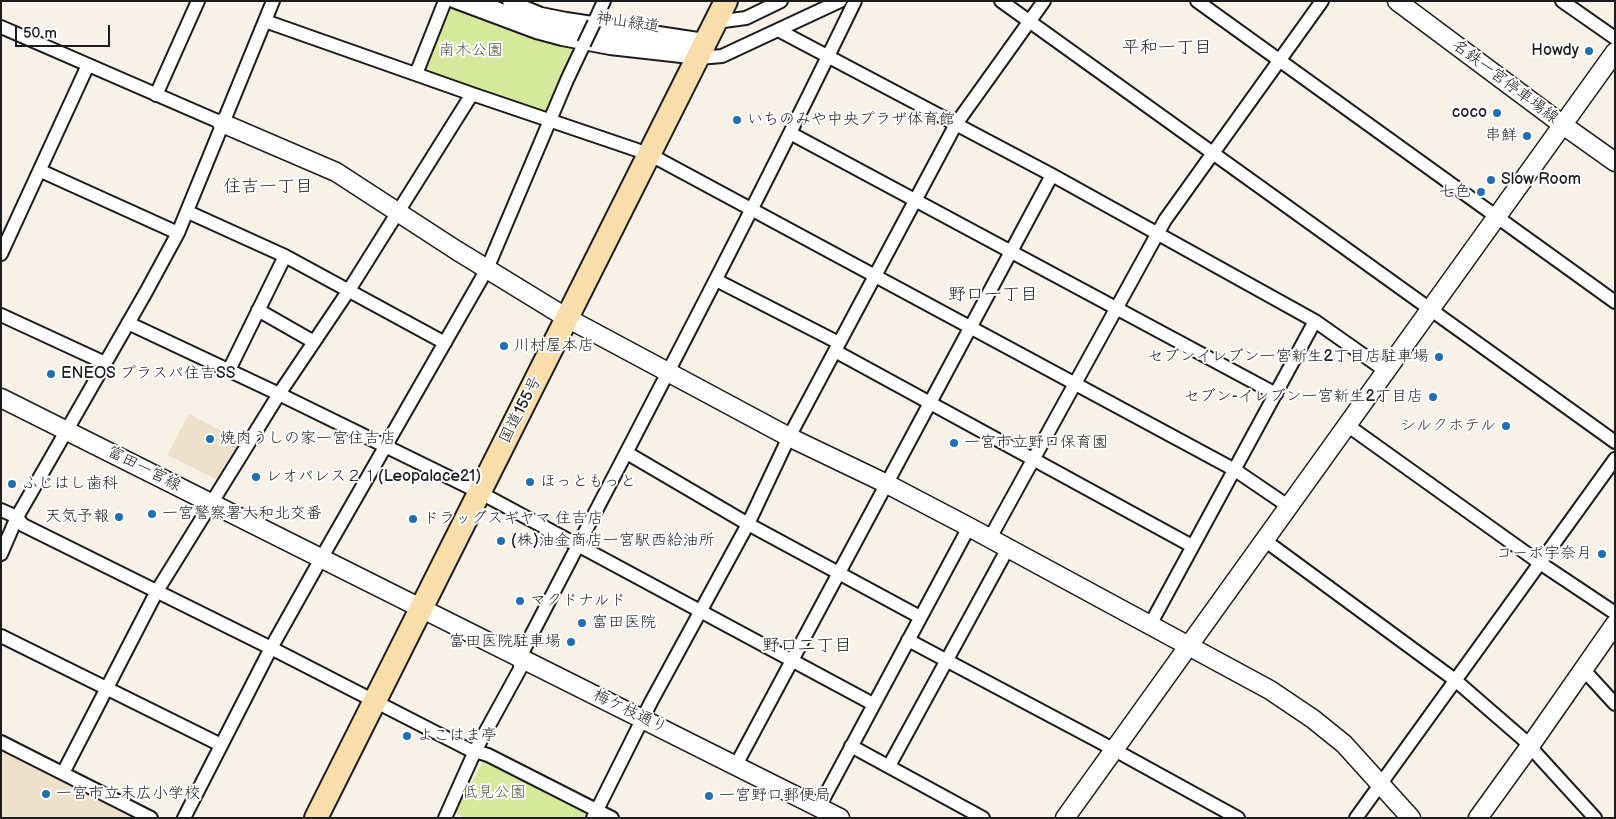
<!DOCTYPE html>
<meta charset="utf-8">
<style>
body{margin:0}
#map{position:relative;width:1616px;height:819px;overflow:hidden;background:#f7f1e8;font-family:"Balsamiq Sans",sans-serif}
canvas{display:block}
.frame{position:absolute;inset:0;border:2px solid #1c1c1c;pointer-events:none}
.scale{position:absolute;left:15px;top:25px;width:95px;height:22px;box-sizing:border-box;border:2px solid #1c1c1c;border-top:0;padding-left:6px;font-size:15px;line-height:18px;white-space:nowrap;color:#1c1c1c;-webkit-text-stroke:4px #fff;paint-order:stroke}
</style>
<div id="map">
<canvas width="1616" height="819"></canvas>
<div class="frame"></div>
<div class="scale">50 m</div>
</div>
<script>
const g = document.querySelector('canvas').getContext('2d');
g.lineJoin = 'round';
function fillPath(path, color) {
  g.fillStyle = color;
  g.fill(path, 'evenodd');
}
function stroke(path, color, width, dash) {
  g.strokeStyle = color;
  g.lineWidth = width;
  g.lineCap = dash ? 'butt' : 'round';
  g.setLineDash(dash || []);
  g.stroke(path);
}
function write(font, color, halo, rows, align = 'center') {
  g.font = font + ' "Balsamiq Sans","Klee One",sans-serif';
  g.lineWidth = 4;
  g.setLineDash([]);
  g.textBaseline = 'middle';
  g.strokeStyle = halo;
  g.fillStyle = color;
  for (const [text, x, y, turn = 0] of rows) {
    g.save();
    g.translate(x, y);
    g.rotate((+turn || 0) * Math.PI / 180);
    g.textAlign = isNaN(turn) ? turn : align;
    if (halo) g.strokeText(text, 0, 0);
    g.fillText(text, 0, 0);
    g.restore();
  }
}
fillPath(new Path2D(`
 M 189,414 L 241,441 L 217,480 L 167,455 Z
 M 1,749 L 137,818 L 1,818 Z`), '#ede1cc');
fillPath(new Path2D(`
 M 448,1 L 579,45 L 548,117 L 420,72 Z
 M 483,761 L 586,813 L 583,818 L 465,818 L 455,813 Z`), '#d6e89b');
const street = new Path2D(`
 M 453,1 L 536,32 L 562,39 L 610,48 L 699,58 L 722,56 L 840,1
 M 478,1 L 522,18 L 561,29 L 689,48
 M 509,1 L 541,14 L 566,19 L 698,39 L 709,36
 M 1001,1 L 1615,442
 M 1197,1 L 1615,302
 M 1562,1 L 1615,38
 M 265,21 L 472,94 L 637,150 L 660,160 L 1235,470 L 1288,506
 M 716,22 L 746,18 L 781,1
 M 594,23 L 604,1
 M 1,27 L 222,123
 M 778,30 L 1052,175 L 1315,321 L 1386,371
 M 416,74 L 445,1
 M 156,95 L 198,1
 M 790,133 L 1276,394
 M 41,171 L 178,233
 M 188,212 L 285,256 L 445,343
 M 1,254 L 88,65
 M 716,280 L 839,343
 M 258,310 L 314,342
 M 1,315 L 105,363
 M 128,323 L 279,394 L 479,492 L 873,704
 M 835,351 L 1192,546
 M 229,370 L 285,256
 M 1347,425 L 1540,563 L 1615,613
 M 627,453 L 748,524 L 920,617
 M 1,510 L 17,517 L 23,525 L 271,648 L 468,749 L 488,755 L 612,818
 M 990,538 L 1165,220 L 1322,1
 M 1263,539 L 1455,680 L 1523,739 L 1595,818
 M 1,554 L 17,517 L 146,292 L 178,233 L 273,1
 M 1150,625 L 1315,321
 M 1,636 L 221,745
 M 908,640 L 1100,742 L 1238,818
 M 1583,669 L 1615,704
 M 1,742 L 151,818
 M 851,746 L 983,818
 M 736,765 L 1052,175
 M 889,766 L 1008,548
 M 63,773 L 157,591 L 279,394 L 349,290 L 472,94
 M 819,807 L 969,527
 M 184,818 L 271,648 L 322,557 L 487,269 L 567,80 L 584,44
 M 445,818 L 475,751 L 520,669 L 520,657 C 633,439 748,222 855,1
 M 593,818 L 651,702 L 748,524 L 789,437 L 956,124 L 1044,1
 M 1356,818 L 1615,459`);
const secondary = new Path2D(`
 M 1397,1 L 1563,125 L 1615,162
 M 222,123 L 336,172 L 456,250 L 567,318 L 789,437 L 887,484 L 969,527 L 1270,690 L 1313,719 L 1344,744 L 1411,818
 M 1,398 L 840,818
 M 1065,818 C 1247,562 1432,308 1615,52
 M 1478,818 L 1530,746 L 1615,624`);
const highway = new Path2D(`
 M 316,818 L 726,1`);
stroke(street, '#1c1c1c', 16);
stroke(secondary, '#1c1c1c', 21);
stroke(highway, '#1c1c1c', 26);
stroke(street, '#fff', 12);
stroke(secondary, '#fff', 18);
stroke(highway, '#f9deab', 22);
const streetBridge = new Path2D(`
 M 584,44 L 594,23`);
stroke(streetBridge, '#1c1c1c', 16, []);
stroke(streetBridge, '#fff', 12);
for (const [x, y, r, color] of [
 [1589,51,5,"#1f6fb2"],
 [1497,113,5,"#1f6fb2"],
 [737,120,5,"#1f6fb2"],
 [1527,136,5,"#1f6fb2"],
 [1491,180,5,"#1f6fb2"],
 [1481,192,5,"#1f6fb2"],
 [504,346,5,"#1f6fb2"],
 [1439,357,5,"#1f6fb2"],
 [51,374,5,"#1f6fb2"],
 [1433,397,5,"#1f6fb2"],
 [1506,426,5,"#1f6fb2"],
 [210,439,5,"#1f6fb2"],
 [954,443,5,"#1f6fb2"],
 [256,477,5,"#1f6fb2"],
 [530,482,5,"#1f6fb2"],
 [12,484,5,"#1f6fb2"],
 [152,514,5,"#1f6fb2"],
 [119,517,5,"#1f6fb2"],
 [413,519,5,"#1f6fb2"],
 [501,541,5,"#1f6fb2"],
 [1602,554,5,"#1f6fb2"],
 [520,601,5,"#1f6fb2"],
 [582,623,5,"#1f6fb2"],
 [571,642,5,"#1f6fb2"],
 [407,736,5,"#1f6fb2"],
 [46,794,5,"#1f6fb2"],
 [709,796,5,"#1f6fb2"]
]) {
  const dot = new Path2D();
  dot.arc(x, y, r, 0, 2 * Math.PI);
  g.fillStyle = color;
  g.fill(dot);
  stroke(dot, '#fff', 2);
}
write('16px', '#1c1c1c', '#fff', [
 ["神山緑道",628,23,8],
 ["名鉄一宮停車場線",1505,82,37],
 ["国道155号",521,410,-63],
 ["富田一宮線",144,469,27],
 ["梅ケ枝通り",630,712,26]
]);
write('16px', '#545942', '#fff', [
 ["南木公園",471,51],
 ["低見公園",494,793]
]);
write('16px', '#1c1c1c', '#fff', [
 ["Howdy",1579,51,"right"],
 ["coco",1487,113,"right"],
 ["いちのみや中央プラザ体育館",747,120],
 ["串鮮",1517,136,"right"],
 ["Slow Room",1501,180],
 ["七色",1471,192,"right"],
 ["川村屋本店",514,346],
 ["セブンイレブン一宮新生2丁目店駐車場",1429,357,"right"],
 ["ENEOS プラスパ住吉SS",61,374],
 ["セブン-イレブン一宮新生2丁目店",1423,397,"right"],
 ["シルクホテル",1496,426,"right"],
 ["焼肉うしの家一宮住吉店",220,439],
 ["一宮市立野口保育園",964,443],
 ["レオパレス２１(Leopalace21)",266,477],
 ["ほっともっと",540,482],
 ["ふじはし歯科",22,484],
 ["一宮警察署大和北交番",162,514],
 ["天気予報",109,517,"right"],
 ["ドラッグスギヤマ 住吉店",423,519],
 ["(株)油金商店一宮駅西給油所",511,541],
 ["コーポ宇奈月",1592,554,"right"],
 ["マクドナルド",530,601],
 ["富田医院",592,623],
 ["富田医院駐車場",561,642,"right"],
 ["よこはま亭",417,736],
 ["一宮市立末広小学校",56,794],
 ["一宮野口郵便局",719,796]
], 'left');
write('18px', '#1c1c1c', '#fff', [
 ["平和一丁目",1167,48],
 ["住吉一丁目",268,187],
 ["野口一丁目",993,295],
 ["野口二丁目",807,646]
]);
</script>
